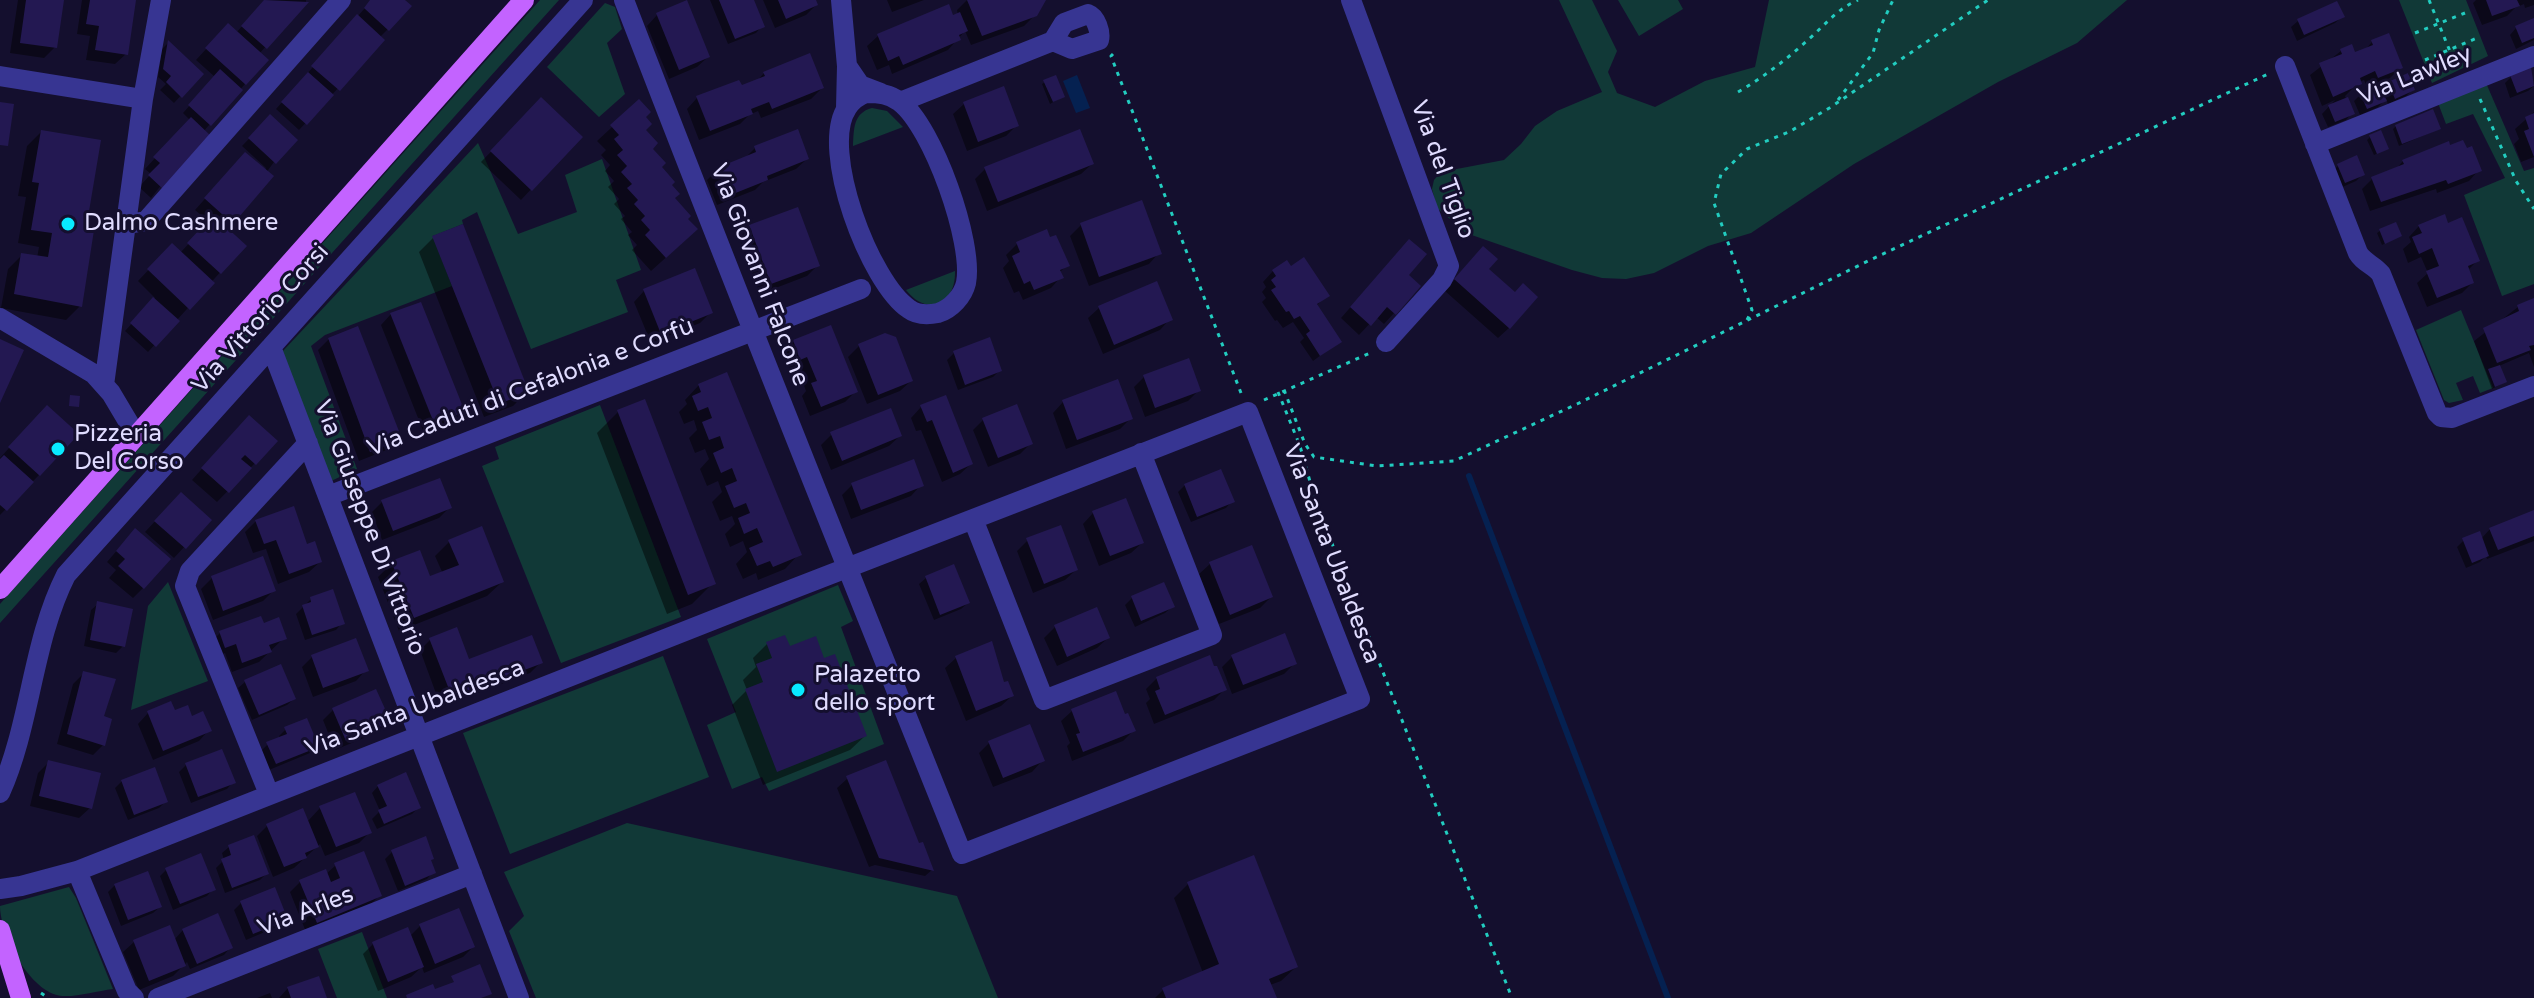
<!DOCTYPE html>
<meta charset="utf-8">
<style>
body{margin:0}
canvas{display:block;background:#140f2e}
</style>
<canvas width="2534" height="998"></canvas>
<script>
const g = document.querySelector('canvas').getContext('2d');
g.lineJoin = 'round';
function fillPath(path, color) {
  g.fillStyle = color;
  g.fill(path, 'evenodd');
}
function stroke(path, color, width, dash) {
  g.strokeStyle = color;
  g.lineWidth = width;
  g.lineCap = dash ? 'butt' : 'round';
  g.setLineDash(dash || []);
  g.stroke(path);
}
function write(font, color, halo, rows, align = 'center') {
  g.font = font + ' "Varela Round",sans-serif';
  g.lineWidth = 6;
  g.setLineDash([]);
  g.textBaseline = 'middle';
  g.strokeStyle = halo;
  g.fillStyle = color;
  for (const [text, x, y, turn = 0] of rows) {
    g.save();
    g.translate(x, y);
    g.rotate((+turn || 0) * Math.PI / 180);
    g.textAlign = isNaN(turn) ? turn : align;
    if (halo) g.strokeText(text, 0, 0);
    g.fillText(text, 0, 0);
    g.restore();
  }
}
fillPath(new Path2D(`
 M 540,0 L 559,0 L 0,623 L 0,604 Z
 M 1559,0 L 1592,0 L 1617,51 L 1608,72 L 1617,93 L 1655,107 L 1705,81 L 1755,67 L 1769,0 L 2127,0 L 2077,43 L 1998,82 L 1854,164 L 1751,233 L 1708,246 L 1654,273 L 1626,279 L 1602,278 L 1572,270 L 1466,233 L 1437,208 L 1432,189 L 1434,180 L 1441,172 L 1504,160 L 1521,144 L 1535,126 L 1557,111 L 1602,92 Z
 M 1618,0 L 1678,0 L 1683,9 L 1639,36 Z
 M 2399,0 L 2466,0 L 2488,56 L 2432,83 Z
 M 605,3 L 615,7 L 622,29 L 607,43 L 625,94 L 599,117 L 547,67 Z
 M 2483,76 L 2524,171 L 2534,168 L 2534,284 L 2502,296 L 2464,195 L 2505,178 L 2473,114 L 2446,124 L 2435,95 Z
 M 872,108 L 887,111 L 903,127 L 853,146 C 854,129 853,113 872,108 Z
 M 478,143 L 518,234 L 577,212 L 565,175 L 602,159 L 641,270 L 616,280 L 628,312 L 531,349 L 477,212 L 462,220 L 463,224 L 433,236 L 452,286 L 325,335 L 311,346 L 357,469 L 331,481 L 282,352 Z
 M 955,271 C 956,305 927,317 906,290 Z
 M 2461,310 L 2493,388 L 2480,393 L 2473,376 L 2456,383 L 2463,400 L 2449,403 L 2444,400 L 2416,330 Z
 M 600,405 L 681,617 L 561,663 L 482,466 L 499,459 L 495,447 Z
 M 168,582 L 208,681 L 131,710 L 148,606 Z
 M 838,585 L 853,621 L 841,627 L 884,744 L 769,791 L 762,777 L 732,789 L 707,725 L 736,712 L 707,639 Z
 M 663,656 L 709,777 L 510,854 L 463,733 Z
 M 627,823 L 957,896 L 998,998 L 536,998 L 509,931 L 524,916 L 504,872 Z
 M 69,887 L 76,898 L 113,989 C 97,991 77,997 62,996 C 30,993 0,934 0,906 Z
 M 362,932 L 387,998 L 337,998 L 318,949 Z`), '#113937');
fillPath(new Path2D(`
 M 1077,75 L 1090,108 L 1076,113 L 1063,81 Z`), '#052151');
fillPath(new Path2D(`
 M 18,0 L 62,0 L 55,47 L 44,58 L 10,53 Z
 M 82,0 L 134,0 L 126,54 L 115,64 L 86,60 L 90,36 L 77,34 Z
 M 265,0 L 306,0 L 306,2 L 259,54 L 266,60 L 203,132 L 151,198 L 139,187 L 151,174 L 145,169 L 190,120 L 183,113 L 215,77 L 196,60 L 218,36 L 236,33 Z
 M 372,0 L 402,0 L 388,29 L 380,37 L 383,40 L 299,130 L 276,109 Z
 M 710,0 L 752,0 L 762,26 L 756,33 L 728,44 Z
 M 763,0 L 814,0 L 816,5 L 806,15 L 775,28 Z
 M 887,0 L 924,0 L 892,12 Z
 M 967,0 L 1043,0 L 1035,15 L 1024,26 L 971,45 L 965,31 L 948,50 L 892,74 L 889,65 L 877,70 L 867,46 L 878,36 L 952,17 L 958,15 L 957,10 Z
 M 2476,0 L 2534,0 L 2534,5 L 2525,8 L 2524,4 L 2515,8 L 2507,16 L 2482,25 L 2473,3 Z
 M 657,15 L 708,57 L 697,67 L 669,79 L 647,26 Z
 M 2342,17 L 2335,23 L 2297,41 L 2291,27 L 2298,21 Z
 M 2534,21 L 2534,40 L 2516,49 L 2510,35 L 2516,28 Z
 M 2372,42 L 2401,67 L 2390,78 L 2367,87 L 2364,80 L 2359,82 L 2345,96 L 2352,113 L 2346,120 L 2328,127 L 2322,114 L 2335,100 L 2322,106 L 2310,75 L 2341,51 L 2354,55 L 2364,51 Z
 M 168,43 L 201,74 L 174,103 L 160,90 L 166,84 L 158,77 L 162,49 Z
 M 2529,70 L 2534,86 L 2528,91 L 2510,98 L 2505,83 L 2512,76 Z
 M 764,73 L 822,88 L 811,99 L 761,118 L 758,111 L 749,115 L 740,124 L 699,140 L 687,109 L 697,98 L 740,88 L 756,82 Z
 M 1045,82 L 1063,96 L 1050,104 L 1042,84 Z
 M 2389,83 L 2412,90 L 2406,96 L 2388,104 L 2386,99 L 2378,107 L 2360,115 L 2354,101 L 2361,94 L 2381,92 Z
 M 541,100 L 580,137 L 521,200 L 481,162 Z
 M 639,102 L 644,117 L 643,130 L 650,149 L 670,185 L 681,244 L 651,271 L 632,250 L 637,245 L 628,235 L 632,232 L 621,219 L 625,216 L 614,204 L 619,199 L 608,187 L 614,181 L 605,171 L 610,165 L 601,155 L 606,150 L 597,141 Z
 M 964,104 L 1017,125 L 1006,136 L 967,151 L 953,114 Z
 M 2534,112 L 2534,157 L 2521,162 L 2514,144 L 2519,139 L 2515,129 Z
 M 270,117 L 274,162 L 225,229 L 244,246 L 148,352 L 125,331 L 155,298 L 138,281 L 172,245 L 180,253 L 209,222 L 195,210 L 235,165 L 264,171 L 266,168 L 242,146 Z
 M 2396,126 L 2439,129 L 2399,146 L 2393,129 Z
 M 41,132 L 83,230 L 80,306 L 66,320 L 1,308 L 8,269 L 22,255 L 37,258 L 39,247 L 18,243 L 26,197 L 18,196 L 27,146 Z
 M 2370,137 L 2387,149 L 2374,155 L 2367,140 Z
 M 755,148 L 807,159 L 796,169 L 763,182 L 755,190 L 717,205 L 707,180 L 718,169 L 745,158 Z
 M 2403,161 L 2479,170 L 2469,181 L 2437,193 L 2436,189 L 2370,211 L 2362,189 L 2372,179 L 2395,170 Z
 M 1092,164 L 1081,174 L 987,211 L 975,179 L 986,168 Z
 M 2338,166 L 2363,174 L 2356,181 L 2338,189 L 2331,172 Z
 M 797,209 L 818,265 L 807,276 L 760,294 L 739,238 L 750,227 Z
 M 1081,225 L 1159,253 L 1149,264 L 1089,286 L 1070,236 Z
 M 2419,226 L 2447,226 L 2478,260 L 2467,271 L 2472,283 L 2462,293 L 2427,307 L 2417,283 L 2428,273 L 2421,257 L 2408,263 L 2403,249 L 2411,242 L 2409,237 Z
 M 2380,231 L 2400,236 L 2382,245 L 2377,233 Z
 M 1046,232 L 1067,265 L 1059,273 L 1061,277 L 1051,288 L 1023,300 L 1019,291 L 1014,293 L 1003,268 L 1009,261 L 1006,255 L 1017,244 Z
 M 433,238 L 527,392 L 513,406 L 484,417 L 419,252 Z
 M 1399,252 L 1406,275 L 1394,313 L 1384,324 L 1376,317 L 1359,335 L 1341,318 Z
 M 1472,259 L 1514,294 L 1509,328 L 1498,338 L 1445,291 Z
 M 1273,271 L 1327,295 L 1316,306 L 1340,341 L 1313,361 L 1300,342 L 1304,338 L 1293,322 L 1283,328 L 1277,320 L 1275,321 L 1262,302 L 1266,298 L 1262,292 L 1266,287 L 1263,282 Z
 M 1156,284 L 1170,319 L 1160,330 L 1103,354 L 1088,318 L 1099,308 Z
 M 644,291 L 711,312 L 700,323 L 651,343 L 634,302 Z
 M 2534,300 L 2534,367 L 2529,353 L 2499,366 L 2505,382 L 2492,389 L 2474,341 L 2518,307 Z
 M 391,314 L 463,412 L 452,422 L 424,433 L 381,325 Z
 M 885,335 L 911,381 L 900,391 L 867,404 L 848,357 L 859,346 Z
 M 329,339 L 400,439 L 389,449 L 359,461 L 318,350 Z
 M 794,342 L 856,391 L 845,402 L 810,416 L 802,396 L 806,391 L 797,367 L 790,369 L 783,353 Z
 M 954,353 L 1000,370 L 993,377 L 958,390 L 947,360 Z
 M 1144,377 L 1199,390 L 1188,401 L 1145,417 L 1134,387 Z
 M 699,385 L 799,554 L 785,569 L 758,580 L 756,573 L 743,579 L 736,564 L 747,552 L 743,541 L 730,547 L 725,534 L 735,524 L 732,516 L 720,521 L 712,502 L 722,492 L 718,481 L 707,486 L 700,469 L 709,459 L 705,449 L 695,453 L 689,438 L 697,430 L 694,420 L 684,424 L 679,412 L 687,404 L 685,400 Z
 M 1063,402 L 1131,418 L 1120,429 L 1066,449 L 1053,413 Z
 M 921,407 L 971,464 L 960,474 L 942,482 L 921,430 L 916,431 L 911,418 Z
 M 618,412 L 713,583 L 692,604 L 667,614 L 597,433 Z
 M 36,418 L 39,475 L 0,515 L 0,458 Z
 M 983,420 L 1031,443 L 1020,454 L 988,467 L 973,430 Z
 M 238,428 L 255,463 L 217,502 L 192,480 Z
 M 832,434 L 900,436 L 889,446 L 831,470 L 821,445 Z
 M 852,485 L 921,485 L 911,496 L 851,519 L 842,495 Z
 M 1185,485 L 1232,501 L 1226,508 L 1191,522 L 1178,492 Z
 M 382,502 L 449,508 L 439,518 L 382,540 L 372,512 Z
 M 170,505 L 209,520 L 174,558 L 145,532 Z
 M 2534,512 L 2534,541 L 2487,559 L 2486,556 L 2480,562 L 2466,568 L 2457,547 L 2464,540 L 2481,539 L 2490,529 Z
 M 1093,513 L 1142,543 L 1131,553 L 1099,566 L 1083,524 Z
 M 256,521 L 306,546 L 320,562 L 309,572 L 278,584 L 266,549 L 253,553 L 245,532 Z
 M 1028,540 L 1076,570 L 1065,580 L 1033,593 L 1017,551 Z
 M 125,541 L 143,588 L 133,598 L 109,578 L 116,570 L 107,562 Z
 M 450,541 L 502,582 L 487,596 L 399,631 L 378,577 L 392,563 L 429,579 L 443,574 L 435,556 Z
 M 1210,564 L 1271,597 L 1260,608 L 1219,624 L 1199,574 Z
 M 212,578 L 274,590 L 263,601 L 213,620 L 201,589 Z
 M 926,578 L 968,603 L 961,609 L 934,620 L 919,584 Z
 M 1132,598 L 1172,607 L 1165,613 L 1135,627 L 1125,605 Z
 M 311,599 L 342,623 L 336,630 L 305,640 L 296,614 Z
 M 98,604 L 123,646 L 116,653 L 84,646 L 91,610 Z
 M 262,625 L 284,638 L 259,662 L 232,672 L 225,653 L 215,657 L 210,643 L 220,633 Z
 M 1055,627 L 1108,638 L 1097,648 L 1057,666 L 1044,638 Z
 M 430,640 L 468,662 L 541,662 L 530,673 L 441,707 L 420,650 Z
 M 767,644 L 823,660 L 865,736 L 850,750 L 763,785 L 732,705 L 747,690 L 743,680 L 756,667 L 753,658 Z
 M 312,657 L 366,670 L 356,681 L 313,697 L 302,667 Z
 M 1232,657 L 1295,663 L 1284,674 L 1232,694 L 1222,667 Z
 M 956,658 L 1003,685 L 1012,696 L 1001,706 L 966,721 L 945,668 Z
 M 84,673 L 102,717 L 103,745 L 93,755 L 57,744 L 73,684 Z
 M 1157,678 L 1224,690 L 1214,700 L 1154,724 L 1146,703 L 1150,699 L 1146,689 Z
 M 245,682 L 294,699 L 287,705 L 252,720 L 238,688 Z
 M 333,710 L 388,721 L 378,732 L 335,750 L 323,720 Z
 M 1072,711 L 1133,731 L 1123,741 L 1072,761 L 1067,746 L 1070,743 L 1061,721 Z
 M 148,713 L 174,713 L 191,718 L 209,730 L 199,741 L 153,760 L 138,724 Z
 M 286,729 L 316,746 L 310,753 L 269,770 L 261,751 L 268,744 L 280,739 L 279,736 Z
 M 989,743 L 1042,761 L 1032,772 L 993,787 L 979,753 Z
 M 49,762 L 90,808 L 79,818 L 30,806 L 38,773 Z
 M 186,765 L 233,782 L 227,789 L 191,803 L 179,772 Z
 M 848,778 L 918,846 L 932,870 L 925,876 L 875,865 L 869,867 L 837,788 Z
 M 122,781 L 166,801 L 159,808 L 128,820 L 115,788 Z
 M 378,786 L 419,807 L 412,814 L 377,829 L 372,819 L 380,811 L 372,793 Z
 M 320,808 L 370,832 L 359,843 L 325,856 L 320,844 L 294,868 L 273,877 L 257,836 L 267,826 L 307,822 Z
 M 229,847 L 267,873 L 260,880 L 225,893 L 216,868 L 224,860 L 222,853 Z
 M 392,852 L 429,861 L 433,872 L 427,879 L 398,891 L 385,859 Z
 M 336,865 L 380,895 L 369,906 L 306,932 L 290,892 L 300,882 L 326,874 Z
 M 167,869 L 213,889 L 207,896 L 173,910 L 160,876 Z
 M 1188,884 L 1296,967 L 1281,981 L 1270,985 L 1275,998 L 1155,998 L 1163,990 L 1203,973 L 1174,898 Z
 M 115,885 L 160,907 L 153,913 L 121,926 L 108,892 Z
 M 241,903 L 286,919 L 279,926 L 246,940 L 234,910 Z
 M 458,910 L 473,947 L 463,957 L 424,973 L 422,967 L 411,977 L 378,991 L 363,954 L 373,944 L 410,936 L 420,926 Z
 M 183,930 L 230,948 L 224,955 L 190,969 L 187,962 L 173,976 L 139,990 L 123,952 L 134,942 L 174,940 Z
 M 288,988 L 324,998 L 279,998 Z
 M 270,993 L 272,998 L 257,998 Z`), '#0007');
stroke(new Path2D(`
 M 1469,476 L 1668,998`), '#052151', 6);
fillPath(new Path2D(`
 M 26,0 L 64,0 L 57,48 L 20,43 Z
 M 90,0 L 136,0 L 128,55 L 95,50 L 99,26 L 86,24 Z
 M 264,0 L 309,2 L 267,49 L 241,26 Z
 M 370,0 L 405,0 L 412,6 L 389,31 L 364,8 Z
 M 687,0 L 710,57 L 679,70 L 656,13 Z
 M 719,0 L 754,0 L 765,27 L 735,39 Z
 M 778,0 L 816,0 L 818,5 L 786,19 Z
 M 967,0 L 1046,0 L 1037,16 L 982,36 Z
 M 2486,0 L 2517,0 L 2520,6 L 2492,16 Z
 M 2337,1 L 2345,17 L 2304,35 L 2297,19 Z
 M 949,4 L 953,15 L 960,12 L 968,31 L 959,35 L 961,40 L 903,65 L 899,56 L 888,61 L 877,34 Z
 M 357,14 L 385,40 L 340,91 L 311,66 Z
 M 2534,18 L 2534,38 L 2522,43 L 2515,26 Z
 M 228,23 L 269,60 L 246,85 L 205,48 Z
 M 2389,33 L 2403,68 L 2378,78 L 2375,71 L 2360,78 L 2362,84 L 2333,97 L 2319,63 L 2342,54 L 2340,49 L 2352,44 L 2355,52 L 2373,45 L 2371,40 Z
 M 168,40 L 204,74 L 182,98 L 166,82 L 171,76 L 163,69 Z
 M 810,53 L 824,88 L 772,109 L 769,102 L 751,109 L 753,114 L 710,131 L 696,96 L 739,80 L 742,85 L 765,76 L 763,72 Z
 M 2531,67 L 2534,86 L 2517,93 L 2510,75 Z
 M 220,69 L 243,90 L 211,126 L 188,105 Z
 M 308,72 L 334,95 L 307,125 L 281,102 Z
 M 2408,73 L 2415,90 L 2395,99 L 2388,82 Z
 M 1056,75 L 1065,97 L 1053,102 L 1043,80 Z
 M 2379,84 L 2387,101 L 2367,109 L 2360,93 Z
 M 1004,86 L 1019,126 L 978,142 L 963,102 Z
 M 541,97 L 583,137 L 532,191 L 490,151 Z
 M 2348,97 L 2355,114 L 2335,122 L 2328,105 Z
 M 639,99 L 651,112 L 646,117 L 652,124 L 646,130 L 658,143 L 653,149 L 666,163 L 662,167 L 675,182 L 672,185 L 680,194 L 675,198 L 691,216 L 688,219 L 698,229 L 666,258 L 645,235 L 650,230 L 641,220 L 645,216 L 634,204 L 638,200 L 627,188 L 632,184 L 621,172 L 627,166 L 617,155 L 623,150 L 614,139 L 619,135 L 610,125 Z
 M 0,102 L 14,104 L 8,146 L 0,145 Z
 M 2433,109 L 2441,129 L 2402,144 L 2395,125 Z
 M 2534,113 L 2534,157 L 2524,131 L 2529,129 L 2525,117 Z
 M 270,114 L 298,140 L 276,164 L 248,138 Z
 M 191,117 L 211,136 L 163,189 L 148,175 L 160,163 L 153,157 Z
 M 798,129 L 809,159 L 767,176 L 768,180 L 728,196 L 717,168 L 756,152 L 754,146 Z
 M 1080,129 L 1094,164 L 998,202 L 984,167 Z
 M 41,130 L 101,140 L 86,229 L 94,230 L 82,307 L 14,294 L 21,253 L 48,257 L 52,233 L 31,230 L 39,183 L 32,182 Z
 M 2381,130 L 2389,149 L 2377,154 L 2369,135 Z
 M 2463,140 L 2467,148 L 2472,146 L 2482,171 L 2448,184 L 2446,180 L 2381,202 L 2371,177 L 2404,164 L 2402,160 L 2449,141 L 2450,145 Z
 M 245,152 L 274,176 L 233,224 L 204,198 Z
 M 2357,155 L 2365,175 L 2345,183 L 2337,164 Z
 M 1142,200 L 1162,254 L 1099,277 L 1080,223 Z
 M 798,207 L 820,266 L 771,284 L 749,225 Z
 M 2445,214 L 2448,223 L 2462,217 L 2480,261 L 2468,266 L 2474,283 L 2437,298 L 2426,271 L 2439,266 L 2432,248 L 2419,254 L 2412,237 L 2422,233 L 2418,225 Z
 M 213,215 L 247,246 L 221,274 L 187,243 Z
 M 2396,222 L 2402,236 L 2385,244 L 2379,229 Z
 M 463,224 L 529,392 L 499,404 L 432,236 Z
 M 1047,229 L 1050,237 L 1056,235 L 1070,266 L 1060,270 L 1064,278 L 1034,290 L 1030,281 L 1024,284 L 1012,256 L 1020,252 L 1016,242 Z
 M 1409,239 L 1427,254 L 1409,275 L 1421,286 L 1396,315 L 1387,307 L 1371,326 L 1350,307 Z
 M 172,243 L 215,283 L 190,310 L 147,269 Z
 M 1483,246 L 1498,259 L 1489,269 L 1515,292 L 1523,283 L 1538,297 L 1510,329 L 1454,279 Z
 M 1304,257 L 1330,296 L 1317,304 L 1342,342 L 1320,356 L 1306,334 L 1310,331 L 1300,316 L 1294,319 L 1289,311 L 1286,312 L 1271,290 L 1276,287 L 1271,280 L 1276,276 L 1272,270 L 1287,260 L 1291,266 Z
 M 695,268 L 713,313 L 661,334 L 643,289 Z
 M 1157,281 L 1173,320 L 1114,345 L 1098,306 Z
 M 153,297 L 180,321 L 156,347 L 130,323 Z
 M 2534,298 L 2534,345 L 2529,346 L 2531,350 L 2497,363 L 2483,328 L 2519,311 L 2517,305 Z
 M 421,302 L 465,412 L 434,423 L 390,313 Z
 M 831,325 L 858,392 L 821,407 L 811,383 L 817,381 L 807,357 L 800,360 L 793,340 Z
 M 358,326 L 402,439 L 370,452 L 328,338 Z
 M 885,333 L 896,337 L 913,381 L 878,395 L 858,344 Z
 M 990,337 L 1002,371 L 965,385 L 953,351 Z
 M 0,339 L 24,350 L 0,403 Z
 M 1189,358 L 1201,391 L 1155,408 L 1143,375 Z
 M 2500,365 L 2507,382 L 2495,387 L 2488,369 Z
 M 727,372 L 802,555 L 773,567 L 770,561 L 757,566 L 749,548 L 763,542 L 757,528 L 744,534 L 738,518 L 750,513 L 746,503 L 734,508 L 725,486 L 737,481 L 732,468 L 721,473 L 713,453 L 724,448 L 720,436 L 709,440 L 702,422 L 712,418 L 708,407 L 698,411 L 692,396 L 701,392 L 698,384 Z
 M 1118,379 L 1133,419 L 1077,440 L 1062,400 Z
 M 70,395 L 80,396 L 79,407 L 69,406 Z
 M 946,395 L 973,464 L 953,473 L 932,420 L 927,422 L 920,405 Z
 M 645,399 L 716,584 L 688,595 L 617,410 Z
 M 1017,404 L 1033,444 L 998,458 L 982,418 Z
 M 47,405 L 79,434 L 40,476 L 8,447 Z
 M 891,408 L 902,436 L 842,461 L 830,432 Z
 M 249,415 L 278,441 L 256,465 L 245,455 L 241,459 L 252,468 L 229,493 L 201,468 Z
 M 4,455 L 34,482 L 7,511 L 0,505 L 0,459 Z
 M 914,459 L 924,486 L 861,510 L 851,483 Z
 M 1221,469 L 1235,502 L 1197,517 L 1184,484 Z
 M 440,478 L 452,508 L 393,531 L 381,500 Z
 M 181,492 L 212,520 L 186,549 L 154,521 Z
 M 1126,498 L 1144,543 L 1110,556 L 1092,511 Z
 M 294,506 L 307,544 L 315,541 L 322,562 L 289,574 L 276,540 L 264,544 L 255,520 Z
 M 2534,510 L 2534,536 L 2498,550 L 2489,528 Z
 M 1061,525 L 1078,570 L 1044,584 L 1026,538 Z
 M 482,526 L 504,582 L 414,618 L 391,561 L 420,550 L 430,576 L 459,565 L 448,540 Z
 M 135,528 L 171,559 L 144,589 L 118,566 L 125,559 L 116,551 Z
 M 2480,531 L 2489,556 L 2472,563 L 2462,538 Z
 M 1252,545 L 1273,597 L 1230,615 L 1209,562 Z
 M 263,556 L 276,591 L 223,611 L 211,576 Z
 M 954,564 L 970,603 L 940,615 L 925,576 Z
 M 1164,582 L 1175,607 L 1141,621 L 1131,596 Z
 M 333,589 L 345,624 L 312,635 L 302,605 L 311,602 L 310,597 Z
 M 97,601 L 133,609 L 125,647 L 90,640 Z
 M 1097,607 L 1110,638 L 1067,657 L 1054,625 Z
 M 261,616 L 264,623 L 279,617 L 287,639 L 269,645 L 272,652 L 242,663 L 236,644 L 225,648 L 219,631 Z
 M 457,627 L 469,659 L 532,635 L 543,663 L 452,697 L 429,638 Z
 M 1285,633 L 1297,664 L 1243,685 L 1231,655 Z
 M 785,635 L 790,646 L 816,636 L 824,658 L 835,654 L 867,736 L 777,772 L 745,689 L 763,682 L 756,664 L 772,658 L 766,642 Z
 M 356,638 L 369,671 L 323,688 L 311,655 Z
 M 992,641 L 1004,682 L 1008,681 L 1014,696 L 976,711 L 955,656 Z
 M 1210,655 L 1214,666 L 1217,666 L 1227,690 L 1165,715 L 1155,691 L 1160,689 L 1156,677 Z
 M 281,664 L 296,699 L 259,715 L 244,680 Z
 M 83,671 L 116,679 L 104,716 L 112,719 L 105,746 L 67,734 Z
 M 376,689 L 391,722 L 346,741 L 332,708 Z
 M 1116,691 L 1125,714 L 1128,713 L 1136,731 L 1083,752 L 1076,734 L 1080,733 L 1071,709 Z
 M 171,701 L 175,710 L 188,705 L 192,716 L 203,711 L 212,731 L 163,751 L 147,711 Z
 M 307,718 L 319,747 L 276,764 L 266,742 L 287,734 L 284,727 Z
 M 1030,724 L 1045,761 L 1003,778 L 988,741 Z
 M 222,749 L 236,783 L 198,797 L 185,763 Z
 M 48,760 L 101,773 L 92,809 L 39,796 Z
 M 886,760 L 919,843 L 923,842 L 934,871 L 879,858 L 846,776 Z
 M 155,767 L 168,802 L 134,815 L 121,780 Z
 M 406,772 L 421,808 L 384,824 L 378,810 L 387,806 L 377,785 Z
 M 355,792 L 372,833 L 336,847 L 319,806 Z
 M 303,808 L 319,847 L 305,853 L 307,858 L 284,867 L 266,824 Z
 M 254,835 L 269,874 L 232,888 L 221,859 L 231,855 L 228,845 Z
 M 426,836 L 434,859 L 431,860 L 436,873 L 405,886 L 391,850 Z
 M 364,851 L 382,896 L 317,923 L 299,880 L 326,869 L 331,882 L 340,878 L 334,863 Z
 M 201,853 L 216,890 L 180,904 L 165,868 Z
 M 1254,855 L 1298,967 L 1269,979 L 1277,998 L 1166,998 L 1162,988 L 1219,964 L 1187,882 Z
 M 148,871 L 162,907 L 128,920 L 114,884 Z
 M 275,887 L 288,920 L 253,934 L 240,901 Z
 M 459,908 L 475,947 L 435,964 L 419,924 Z
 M 218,913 L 233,948 L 197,964 L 182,929 Z
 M 170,925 L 186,966 L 149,981 L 133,940 Z
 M 408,927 L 424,967 L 388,982 L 372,942 Z
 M 480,964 L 492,994 L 481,998 L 407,998 L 406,995 L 433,984 L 435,989 L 454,982 L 451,976 Z
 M 319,976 L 327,998 L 291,998 L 287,987 Z`), '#231852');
stroke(new Path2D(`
 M 2429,0 L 2456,66
 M 2415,33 L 2465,13
 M 1113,54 L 1111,56 L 1241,393
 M 2425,60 L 2477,38
 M 1738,92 C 1764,77 1787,59 1809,39 C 1825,25 1837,9 1858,0
 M 2480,99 L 2516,181 L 2534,209
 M 1838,100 L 1873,53 L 1879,30 L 1893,0
 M 1747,320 L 1752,310 L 1714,203 L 1721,174 L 1747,149 L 1789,132 L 1831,107 L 1988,0
 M 1284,390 L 1305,444 L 1314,457 L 1377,466 L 1454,461 L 1577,404 L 1870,260 L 2268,74
 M 1278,392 L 1300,446 L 1316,503 L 1512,998
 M 1264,400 L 1370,353
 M 41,993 L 48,998`), '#22cdc0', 3, [4, 6]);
stroke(new Path2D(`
 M 841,0 L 847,66
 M 1351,0 L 1449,266 L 1442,280 L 1386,342
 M 1088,14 C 1096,17 1101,32 1099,40 L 1072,49 L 1053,41 L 1064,23 Z
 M 2285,66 L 2358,253 C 2364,263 2374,265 2381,274 L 2437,413 L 2441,417 L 2452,418 L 2534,386
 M 0,76 L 143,99
 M 866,93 C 879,93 890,94 900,102 C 933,127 974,243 966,283 C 963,296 951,309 938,313 C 928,315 917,315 909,309 C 870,283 819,149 847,108 C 852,100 858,96 866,93 Z
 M 900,102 L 1053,41
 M 846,108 L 847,66 L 860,85 L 881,93
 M 2315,144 L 2534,56
 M 128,224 L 146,221 L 341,0
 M 0,318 L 94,374 L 111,393 L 136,435
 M 271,347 L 519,998
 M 104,385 L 143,99 L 161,0
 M 328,496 L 861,289
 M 973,519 L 1044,700 L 1212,635 L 1141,453
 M 0,793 C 31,724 32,642 66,575 L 583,0
 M 269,794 L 185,586 L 190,571 L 308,443
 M 77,871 L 127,991 L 134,998
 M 0,889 L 21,886 L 77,871 L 741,609 C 910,545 1079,478 1248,412 L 1360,699 L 962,854 C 848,570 734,286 624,0
 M 158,998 L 472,874`), '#373592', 20);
stroke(new Path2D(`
 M 0,589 L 524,0
 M 0,930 L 21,998`), '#c363ff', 20);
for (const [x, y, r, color] of [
 [68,224,8,"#08e9ff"],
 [58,449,8,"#08e9ff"],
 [798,690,8,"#08e9ff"]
]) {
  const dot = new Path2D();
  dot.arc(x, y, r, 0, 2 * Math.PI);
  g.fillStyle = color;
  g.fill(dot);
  stroke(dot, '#140f2e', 3);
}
write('24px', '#e0dcff', '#140f2e', [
 ["Via Lawley",2415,76,-22],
 ["Via del Tiglio",1442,170,70],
 ["Via Giovanni Falcone",759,275,69],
 ["Via Vittorio Corsi",261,319,-48],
 ["Via Caduti di Cefalonia e Corfù",531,388,-21],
 ["Via Giuseppe Di Vittorio",369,528,69],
 ["Via Santa Ubaldesca",1331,554,69],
 ["Via Santa Ubaldesca",415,709,-21],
 ["Via Arles",306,912,-21]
]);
write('24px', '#e0dcff', '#140f2e', [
 ["Dalmo Cashmere",84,224],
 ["Pizzeria",74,435],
 ["Del Corso",74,463],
 ["Palazetto",814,676],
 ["dello sport",814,704]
], 'left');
</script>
